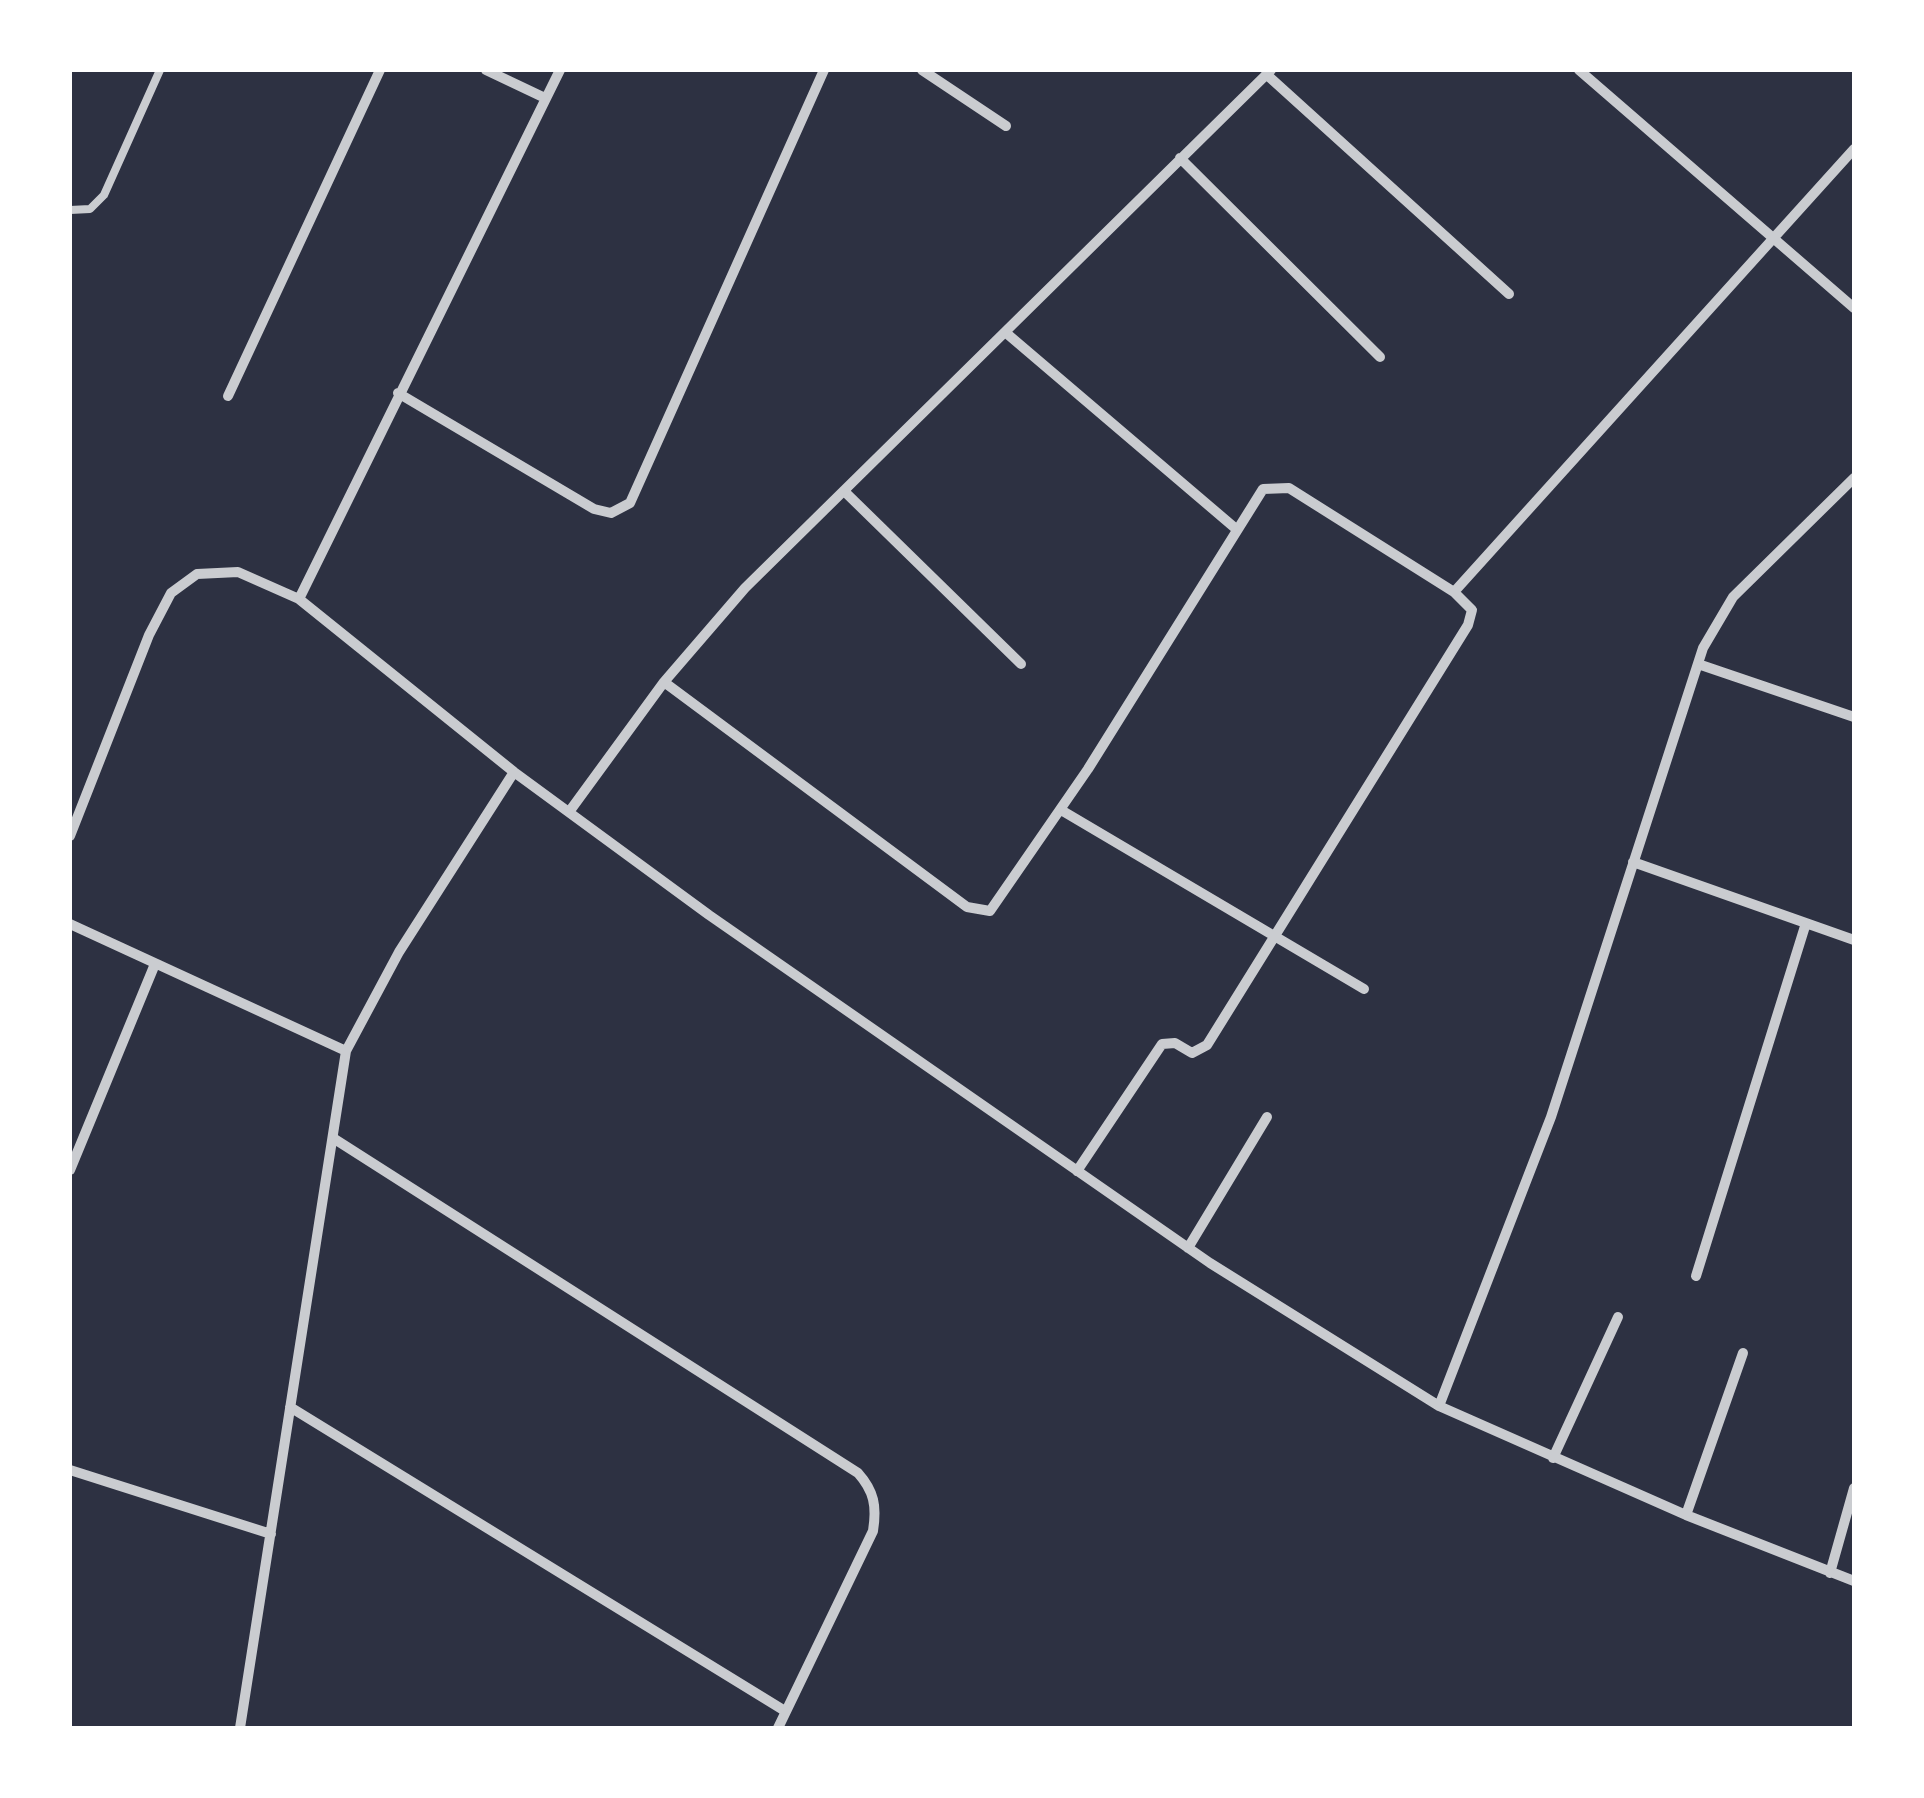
<!DOCTYPE html>
<style>
body{margin:0}
#map{position:relative;width:1924px;height:1798px;overflow:hidden;background:#2d3142;font-family:"PT Sans Narrow",sans-serif}
canvas{display:block}
.frame{position:absolute;inset:0;border:72px solid #fff;pointer-events:none}
</style>
<div id="map">
<canvas width="1924" height="1798"></canvas>
<div class="frame"></div>
</div>
<script>
const g = document.querySelector('canvas').getContext('2d');
g.lineJoin = 'round';
function stroke(path, color, width, dash) {
  g.strokeStyle = color;
  g.lineWidth = width;
  g.lineCap = dash ? 'butt' : 'round';
  g.setLineDash(dash || []);
  g.stroke(path);
}
stroke(new Path2D(`
 M 70,210 L 90,209 L 104,195 L 160,70`), '#caccd0', 8);
stroke(new Path2D(`
 M 486,70 L 545,98
 M 922,70 L 1006,126
 M 1579,70 L 1854,308
 M 1266,74 L 1509,294
 M 1180,158 L 1380,357
 M 1005,332 L 1235,528
 M 398,393 L 594,509 L 611,513 L 630,503 L 824,70
 M 228,396 L 380,70
 M 844,491 L 1021,664
 M 299,599 L 560,70
 M 1698,664 L 1854,717
 M 664,682 L 967,907 L 990,911 L 1088,769 L 1263,489 L 1289,488 L 1454,592 L 1854,149
 M 1061,810 L 1364,989
 M 569,812 L 664,682 L 745,588 L 1271,70
 M 70,836 L 149,635 L 171,593 L 197,574 L 238,572 L 299,599 L 514,772 L 709,915 L 1210,1263 L 1439,1406 L 1686,1515 L 1854,1581
 M 1633,862 L 1854,940
 M 70,924 L 346,1051
 M 333,1138 L 858,1473 C 874,1491 877,1506 873,1531 L 778,1728
 M 70,1170 L 155,964
 M 1077,1171 L 1162,1044 L 1175,1043 L 1192,1053 L 1207,1045 L 1468,625 L 1472,610 L 1454,592
 M 1188,1248 L 1267,1117
 M 1696,1276 L 1806,923
 M 1439,1406 L 1551,1117 L 1703,648 L 1733,597 L 1854,478
 M 290,1407 L 785,1711
 M 1553,1458 L 1618,1317
 M 70,1470 L 271,1534
 M 1686,1515 L 1743,1353
 M 1830,1573 L 1854,1488
 M 240,1728 L 346,1051 L 399,952 L 514,772`), '#caccd0', 10);
</script>
